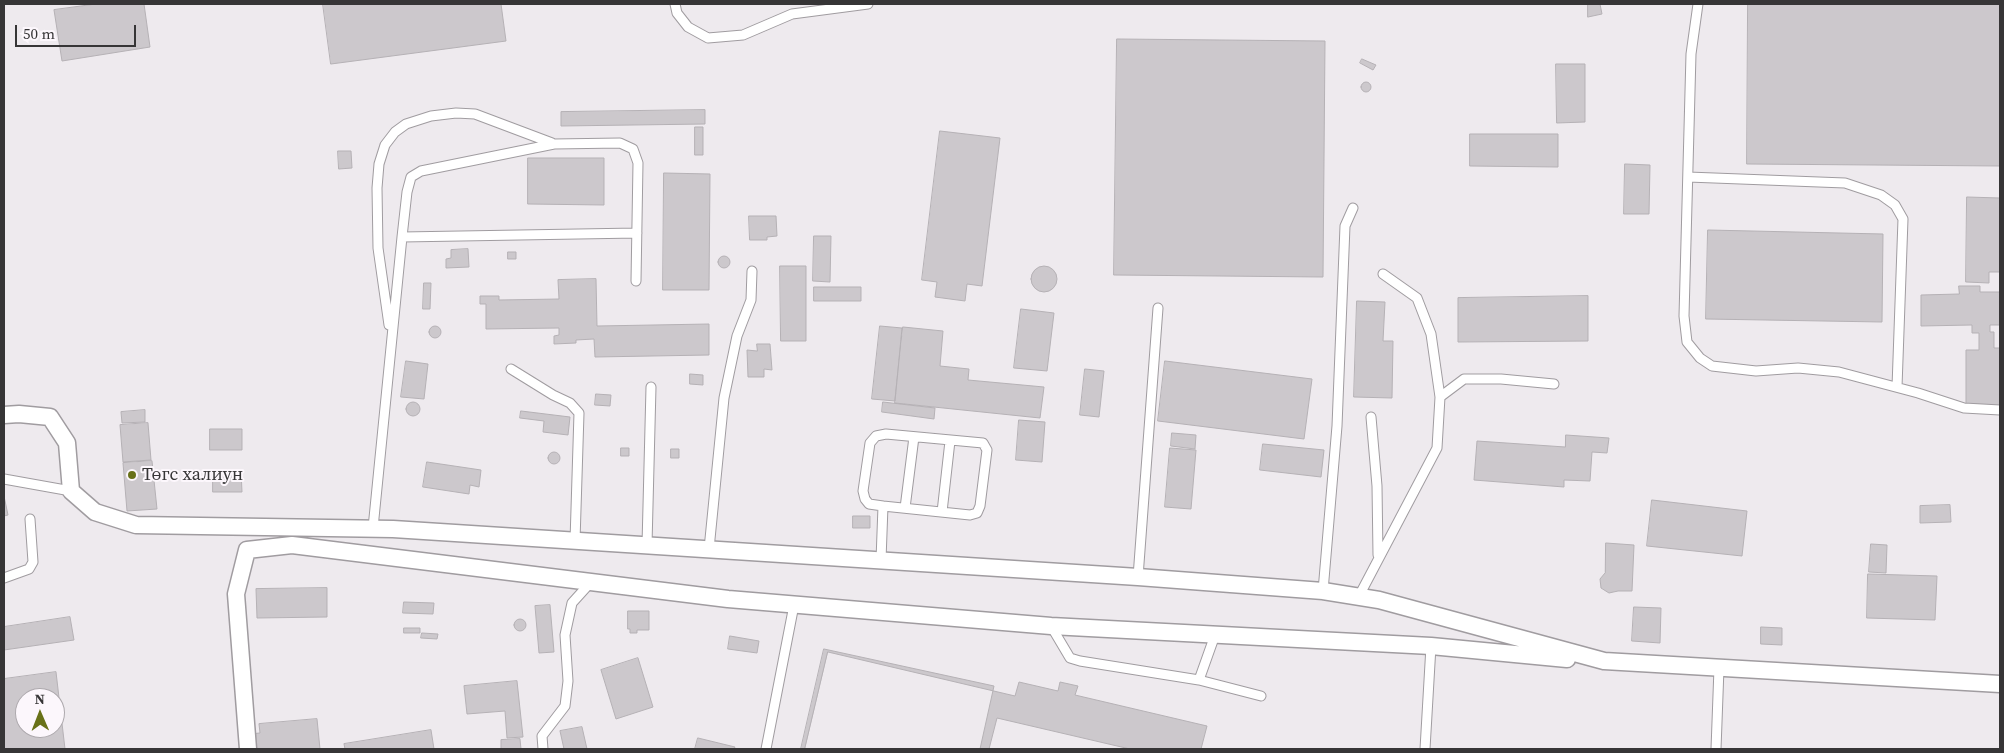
<!DOCTYPE html>
<meta charset="utf-8">
<style>
body{margin:0}
#map{position:relative;width:2004px;height:753px;overflow:hidden;background:#eeeaee;font-family:"Source Serif 4",serif}
canvas{display:block}
.frame{position:absolute;inset:0;border:5px solid #363536;pointer-events:none}
.north{position:absolute;left:15px;top:688px;width:50px;height:50px;box-sizing:border-box;background:#fcf7fc;border:1px solid #ada9ad;border-radius:50%;rotate:359deg;font-size:14px;font-weight:700;line-height:20px;text-align:center;color:#363536}
.north::after{content:'';display:block;margin:auto;width:18px;height:22px;background:#687118;clip-path:polygon(50% 0,100% 100%,50% 72%,0 100%)}
.scale{position:absolute;left:15px;top:25px;width:121px;height:22px;box-sizing:border-box;border:2px solid #363536;border-top:0;padding-left:6px;font-size:15px;line-height:18px;white-space:nowrap;color:#363536;-webkit-text-stroke:4px #fcf7fc;paint-order:stroke}
</style>
<div id="map">
<canvas width="2004" height="753"></canvas>
<div class="frame"></div>
<div class="north">N</div>
<div class="scale">50 m</div>
</div>
<script>
const g = document.querySelector('canvas').getContext('2d');
g.lineJoin = 'round';
function fillPath(path, color) {
  g.fillStyle = color;
  g.fill(path, 'evenodd');
}
function stroke(path, color, width, dash) {
  g.strokeStyle = color;
  g.lineWidth = width;
  g.lineCap = dash ? 'butt' : 'round';
  g.setLineDash(dash || []);
  g.stroke(path);
}
function write(font, color, halo, rows, align = 'center') {
  g.font = font + ' "Source Serif 4",serif';
  g.lineWidth = 4;
  g.setLineDash([]);
  g.textBaseline = 'middle';
  g.strokeStyle = halo;
  g.fillStyle = color;
  for (const [text, x, y, turn = 0] of rows) {
    g.save();
    g.translate(x, y);
    g.rotate((+turn || 0) * Math.PI / 180);
    g.textAlign = isNaN(turn) ? turn : align;
    if (halo) g.strokeText(text, 0, 0);
    g.fillText(text, 0, 0);
    g.restore();
  }
}
const building = new Path2D(`
 M 96,4 L 144,4 L 150,47 L 62,61 L 54,10 Z
 M 323,4 L 501,4 L 506,41 L 331,64 Z
 M 1588,4 L 1600,4 L 1602,14 L 1588,17 Z
 M 1748,4 L 2000,4 L 2000,166 L 1747,164 Z
 M 1117,39 L 1325,41 L 1323,277 L 1114,275 Z
 M 1362,59 L 1376,65 L 1373,70 L 1360,63 Z
 M 1556,64 L 1585,64 L 1585,122 L 1557,123 Z
 M1361 87a5 5 0 1 1 10 0a5 5 0 1 1-10 0Z
 M 705,110 L 705,124 L 561,126 L 561,112 Z
 M 695,127 L 703,127 L 703,155 L 695,155 Z
 M 940,131 L 1000,138 L 982,286 L 967,284 L 965,301 L 935,297 L 937,282 L 922,280 Z
 M 1470,134 L 1558,134 L 1558,167 L 1470,166 Z
 M 338,151 L 351,151 L 352,168 L 339,169 Z
 M 528,158 L 604,158 L 604,205 L 528,204 Z
 M 1625,164 L 1650,165 L 1649,214 L 1624,214 Z
 M 664,173 L 710,174 L 709,290 L 663,290 Z
 M 1967,197 L 2000,198 L 2000,272 L 1989,272 L 1989,283 L 1966,282 Z
 M 749,216 L 776,216 L 777,236 L 767,237 L 767,240 L 750,240 Z
 M 1708,230 L 1883,234 L 1882,322 L 1706,319 Z
 M 814,236 L 831,236 L 830,282 L 813,281 Z
 M 468,249 L 469,267 L 446,268 L 446,259 L 451,258 L 451,250 Z
 M 508,252 L 516,252 L 516,259 L 508,259 Z
 M718 262a6 6 0 1 1 12 0a6 6 0 1 1-12 0Z
 M1031 279a13 13 0 1 1 26 0a13 13 0 1 1-26 0Z
 M 780,266 L 806,266 L 806,341 L 781,341 Z
 M 596,279 L 597,326 L 709,324 L 709,355 L 595,357 L 594,339 L 576,340 L 576,343 L 554,344 L 554,336 L 559,335 L 559,328 L 486,329 L 486,304 L 480,304 L 480,296 L 499,296 L 499,300 L 559,299 L 558,280 Z
 M 424,283 L 431,283 L 430,309 L 423,309 Z
 M 1959,286 L 1980,286 L 1980,292 L 2000,292 L 2000,325 L 1990,325 L 1990,332 L 1994,332 L 1994,348 L 2000,348 L 2000,406 L 1966,407 L 1966,350 L 1979,350 L 1979,333 L 1972,333 L 1972,325 L 1921,326 L 1921,295 L 1959,294 Z
 M 814,287 L 861,287 L 861,301 L 814,301 Z
 M 1588,296 L 1588,341 L 1458,342 L 1458,298 Z
 M 1357,301 L 1385,302 L 1383,341 L 1393,341 L 1392,398 L 1354,397 Z
 M 1021,309 L 1054,313 L 1047,371 L 1014,368 Z
 M429 332a6 6 0 1 1 12 0a6 6 0 1 1-12 0Z
 M 880,326 L 902,328 L 895,401 L 872,399 Z
 M 903,327 L 943,331 L 940,366 L 969,369 L 968,380 L 1044,387 L 1040,418 L 895,403 Z
 M 757,344 L 770,344 L 772,370 L 764,369 L 764,377 L 748,377 L 747,350 L 757,351 Z
 M 406,361 L 428,364 L 424,399 L 401,397 Z
 M 1165,361 L 1312,379 L 1304,439 L 1158,421 Z
 M 1085,369 L 1104,371 L 1099,417 L 1080,415 Z
 M 690,374 L 703,375 L 703,385 L 690,384 Z
 M 596,394 L 611,395 L 610,406 L 595,405 Z
 M 883,402 L 935,408 L 934,419 L 882,412 Z
 M406 409a7 7 0 1 1 14 0a7 7 0 1 1-14 0Z
 M 145,410 L 145,422 L 122,423 L 121,412 Z
 M 521,411 L 570,417 L 568,435 L 543,432 L 544,421 L 520,418 Z
 M 1019,420 L 1045,422 L 1042,462 L 1016,460 Z
 M 148,423 L 151,460 L 123,462 L 120,425 Z
 M 210,429 L 242,429 L 242,450 L 210,450 Z
 M 1172,433 L 1196,435 L 1195,449 L 1171,446 Z
 M 1566,435 L 1609,438 L 1607,453 L 1592,452 L 1590,481 L 1564,480 L 1564,487 L 1474,480 L 1477,441 L 1565,447 Z
 M 1263,444 L 1324,450 L 1321,477 L 1260,470 Z
 M 621,448 L 629,448 L 629,456 L 621,456 Z
 M 1170,448 L 1196,450 L 1191,509 L 1165,507 Z
 M 671,449 L 679,449 L 679,458 L 671,458 Z
 M548 458a6 6 0 1 1 12 0a6 6 0 1 1-12 0Z
 M 152,461 L 157,509 L 127,511 L 123,463 Z
 M 427,462 L 481,470 L 479,487 L 470,485 L 469,494 L 423,487 Z
 M 213,471 L 241,471 L 242,492 L 213,492 Z
 M 4,496 L 8,515 L 4,516 Z
 M 1652,500 L 1747,511 L 1742,556 L 1647,546 Z
 M 1950,505 L 1951,522 L 1920,523 L 1920,506 Z
 M 853,516 L 870,516 L 870,528 L 853,528 Z
 M 1606,543 L 1634,545 L 1632,591 L 1618,591 L 1609,593 L 1601,588 L 1600,579 L 1605,573 Z
 M 1871,544 L 1887,545 L 1886,573 L 1869,572 Z
 M 1868,574 L 1937,576 L 1935,620 L 1867,618 Z
 M 327,588 L 327,617 L 257,618 L 256,589 Z
 M 404,602 L 434,603 L 433,614 L 403,613 Z
 M 550,605 L 554,652 L 539,653 L 535,606 Z
 M 1634,607 L 1661,608 L 1660,643 L 1632,641 Z
 M 628,611 L 649,611 L 649,630 L 637,630 L 637,633 L 630,633 L 630,629 L 628,629 Z
 M 70,617 L 74,640 L 4,650 L 4,627 Z
 M514 625a6 6 0 1 1 12 0a6 6 0 1 1-12 0Z
 M 1761,627 L 1782,628 L 1782,645 L 1761,644 Z
 M 404,628 L 420,628 L 420,633 L 404,633 Z
 M 422,633 L 438,634 L 437,639 L 421,638 Z
 M 730,636 L 759,641 L 757,653 L 728,649 Z
 M 824,649 L 994,686 L 980,749 L 801,749 Z
 M 828,652 L 1015,696 L 1019,682 L 1058,691 L 1060,682 L 1078,686 L 1075,695 L 1207,726 L 1201,749 L 1130,749 L 997,718 L 989,749 L 805,749 Z
 M 638,658 L 653,707 L 616,719 L 601,670 Z
 M 56,672 L 65,749 L 4,749 L 4,679 ZM 25,698 L 55,698 L 55,728 L 25,728 Z
 M 517,681 L 523,737 L 507,738 L 505,711 L 467,714 L 464,686 Z
 M 317,719 L 320,749 L 251,749 L 249,734 L 260,733 L 259,724 Z
 M 582,727 L 587,749 L 564,749 L 560,731 Z
 M 431,730 L 434,749 L 345,749 L 344,744 Z
 M 698,738 L 735,747 L 734,749 L 695,749 Z
 M 520,739 L 521,749 L 501,749 L 501,740 Z`);
fillPath(building, '#ccc8cc');
stroke(building, '#b5b1b5', 1);
const service = new Path2D(`
 M 675,4 L 677,13 L 688,27 L 708,38 L 743,35 L 792,14 L 868,4
 M 1698,4 L 1691,54 L 1684,316 L 1687,342 L 1700,358 L 1712,366 L 1756,371 L 1798,368 L 1839,372 L 1918,393 L 1964,408 L 2000,410
 M 1688,177 L 1845,183 L 1881,195 L 1895,205 L 1903,219 L 1897,387
 M 402,237 L 637,233
 M 389,325 L 378,248 L 377,188 L 379,164 L 385,145 L 395,132 L 406,124 L 431,116 L 456,113 L 475,114 L 552,143
 M 511,369 L 553,395 L 570,403 L 579,413 L 575,541
 M 1440,397 L 1464,379 L 1501,379 L 1554,384
 M 1371,417 L 1377,486 L 1378,555
 M 4,479 L 71,491
 M 905,508 L 914,437
 M 942,512 L 950,441
 M 373,528 L 402,237 L 407,192 L 411,177 L 421,171 L 554,144 L 620,143 L 633,149 L 638,163 L 636,281
 M 647,545 L 651,387
 M 709,549 L 724,398 L 737,336 L 751,300 L 752,271
 M 881,560 L 883,506 L 970,515 L 977,513 L 980,506 L 987,450 L 983,443 L 886,434 L 876,436 L 870,443 L 863,491 L 865,499 L 869,504 L 883,506
 M 1138,577 L 1158,308
 M 4,578 L 29,569 L 33,562 L 30,519
 M 1323,591 L 1337,426 L 1345,226 L 1353,208
 M 1359,596 L 1437,448 L 1440,397 L 1431,334 L 1417,298 L 1383,274
 M 1051,626 L 1070,658 L 1080,661 L 1199,680 L 1215,635
 M 1199,680 L 1261,696
 M 543,749 L 542,736 L 565,706 L 568,681 L 565,635 L 572,603 L 591,582
 M 766,749 L 794,605
 M 1425,749 L 1431,646
 M 1716,749 L 1719,668`);
const minor = new Path2D(`
 M 4,415 L 19,414 L 50,417 L 67,443 L 71,491 L 95,512 L 136,525 L 393,529 L 1138,577 L 1323,591 L 1379,600 L 1604,661 L 2000,684
 M 248,749 L 236,594 L 247,550 L 292,545 L 728,599 L 1051,626 L 1431,646 L 1567,659`);
stroke(service, '#a09ca0', 11);
stroke(minor, '#a09ca0', 19);
stroke(service, '#fff', 9);
stroke(minor, '#fff', 16);
for (const [x, y, r, color] of [
 [132,475,5,"#687118"]
]) {
  const dot = new Path2D();
  dot.arc(x, y, r, 0, 2 * Math.PI);
  g.fillStyle = color;
  g.fill(dot);
  stroke(dot, '#fcf7fc', 2);
}
write('18px', '#363536', '#fcf7fc', [
 ["Төгс халиун",142,475]
], 'left');
</script>
